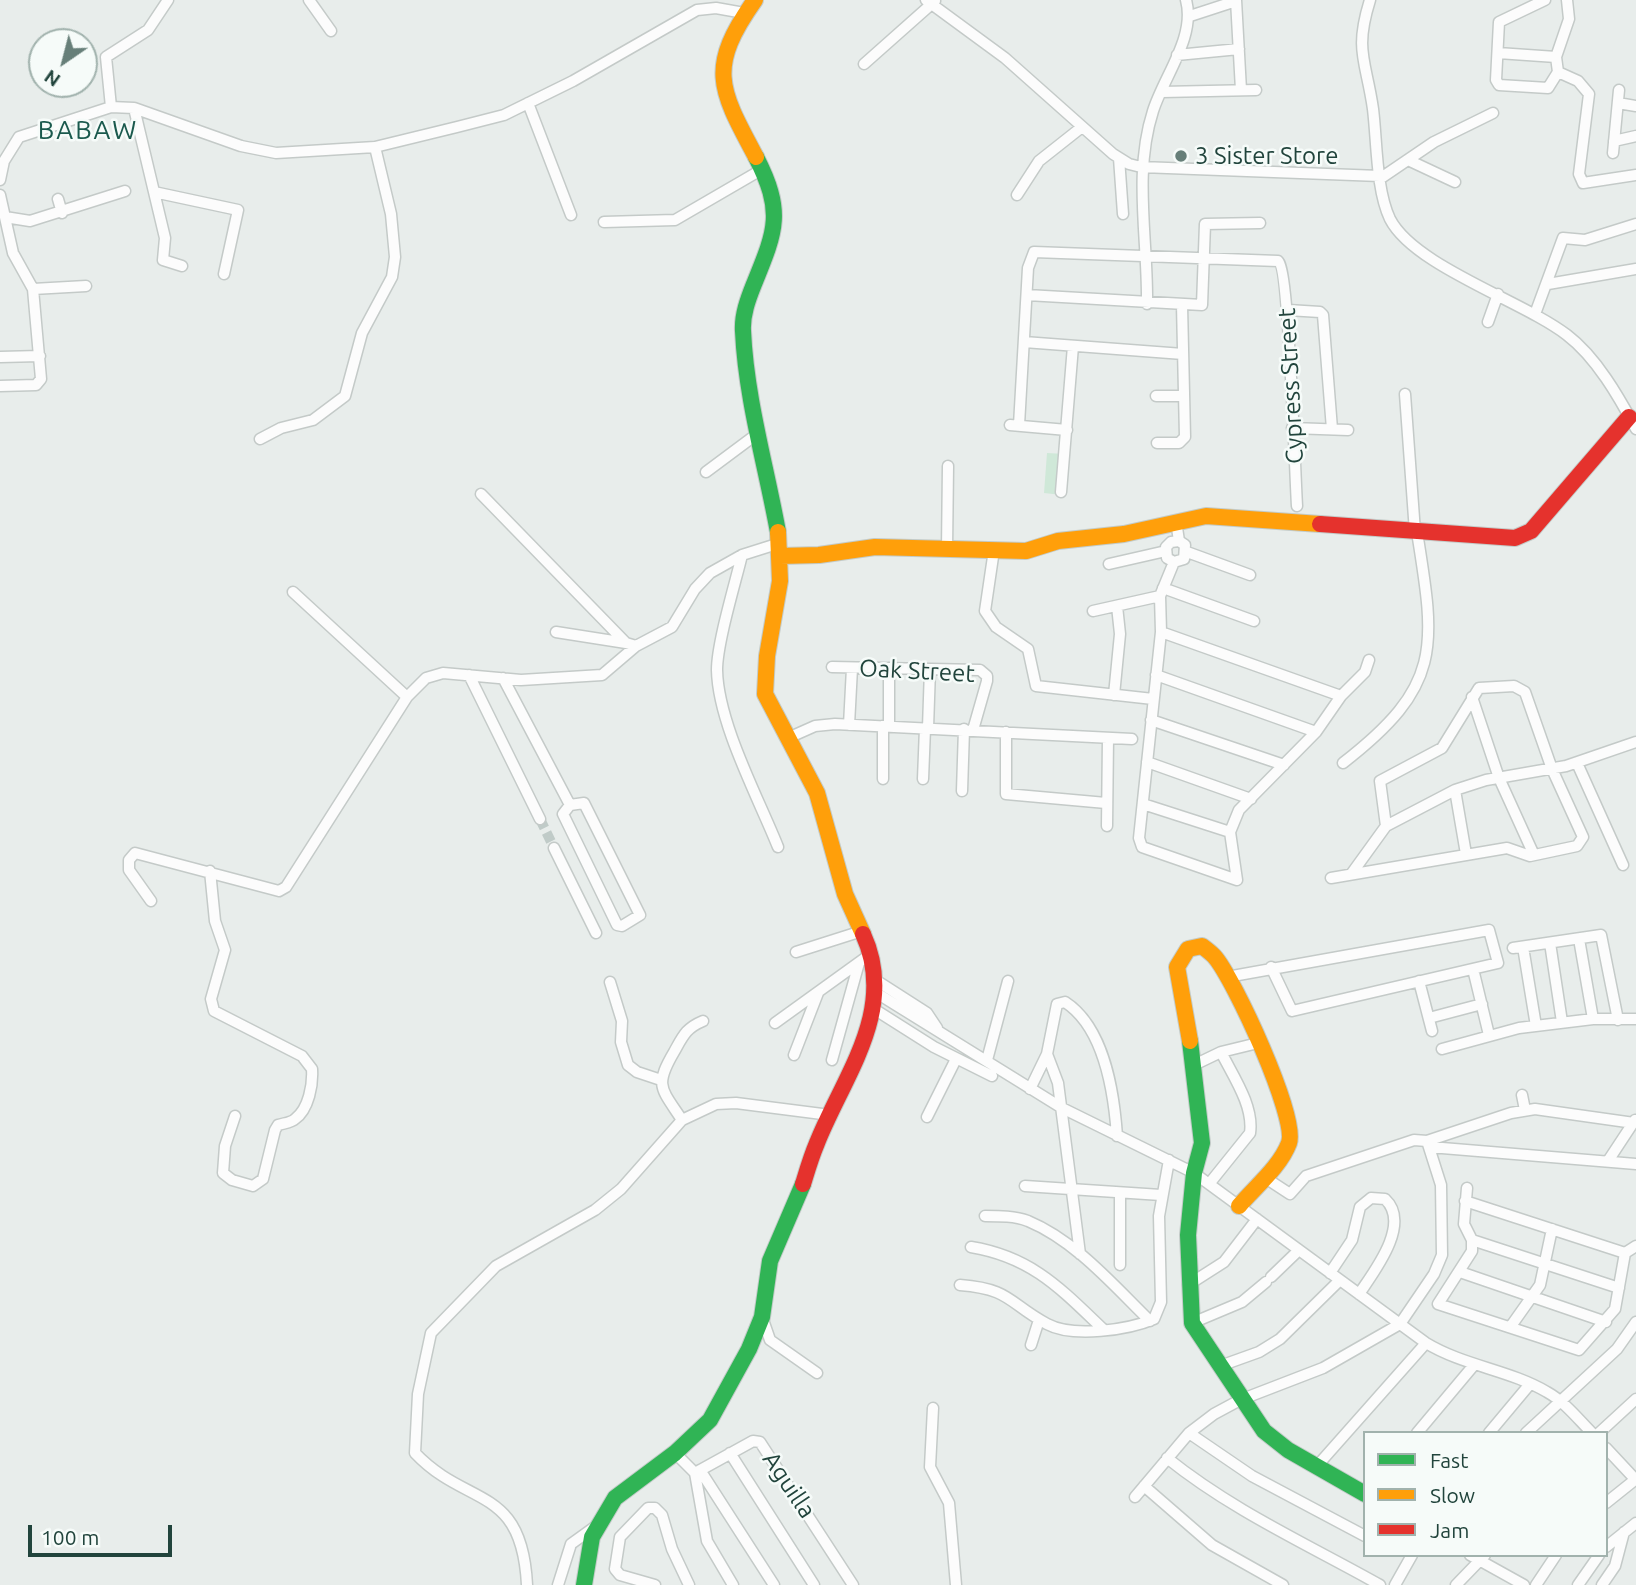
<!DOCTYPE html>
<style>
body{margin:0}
#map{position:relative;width:1636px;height:1585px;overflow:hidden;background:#e8edeb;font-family:Ubuntu,sans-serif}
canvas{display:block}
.legend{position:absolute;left:1363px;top:1431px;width:245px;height:126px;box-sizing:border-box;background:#f6fbf9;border:2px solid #a1b2ad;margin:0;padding:9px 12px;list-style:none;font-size:21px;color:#21443c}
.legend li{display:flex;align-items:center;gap:14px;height:35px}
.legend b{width:35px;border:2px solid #a1b2ad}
.north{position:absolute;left:28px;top:28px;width:70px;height:70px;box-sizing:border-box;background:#f6fbf9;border:2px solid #a1b2ad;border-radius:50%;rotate:215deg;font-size:19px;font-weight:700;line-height:28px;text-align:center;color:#21443c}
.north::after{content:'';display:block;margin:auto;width:24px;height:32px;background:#677f79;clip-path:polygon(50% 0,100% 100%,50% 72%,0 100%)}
.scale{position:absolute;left:28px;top:1525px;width:144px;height:32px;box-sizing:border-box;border:4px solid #21443c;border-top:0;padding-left:9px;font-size:21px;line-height:24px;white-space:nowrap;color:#21443c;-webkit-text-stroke:5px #f6fbf9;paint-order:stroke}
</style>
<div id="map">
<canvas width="1636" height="1585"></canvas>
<ul class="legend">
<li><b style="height:9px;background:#30b455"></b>Fast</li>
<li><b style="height:9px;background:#ff9f0a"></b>Slow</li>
<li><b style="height:9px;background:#e5322d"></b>Jam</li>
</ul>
<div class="north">N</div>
<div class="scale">100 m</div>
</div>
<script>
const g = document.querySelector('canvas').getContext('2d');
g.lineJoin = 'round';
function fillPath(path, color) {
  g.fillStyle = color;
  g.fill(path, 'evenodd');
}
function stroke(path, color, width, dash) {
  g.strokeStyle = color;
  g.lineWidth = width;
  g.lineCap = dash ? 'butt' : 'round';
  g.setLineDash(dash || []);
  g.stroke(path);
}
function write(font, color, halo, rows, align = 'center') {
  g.font = font + ' Ubuntu,sans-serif';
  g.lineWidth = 5;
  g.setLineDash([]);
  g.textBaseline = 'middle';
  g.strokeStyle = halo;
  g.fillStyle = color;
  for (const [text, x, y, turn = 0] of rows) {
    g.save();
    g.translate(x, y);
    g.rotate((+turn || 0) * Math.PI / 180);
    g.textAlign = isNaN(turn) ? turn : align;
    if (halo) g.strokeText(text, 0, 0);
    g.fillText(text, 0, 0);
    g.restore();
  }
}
fillPath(new Path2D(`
 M 1047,453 L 1065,454 L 1062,495 L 1044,493 Z`), '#cfe8d8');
stroke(new Path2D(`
 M 540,819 L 554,848`), '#c0cbc8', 10, [10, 5]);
const street = new Path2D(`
 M 309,0 L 331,31
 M 926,0 L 1005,58 L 1113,154 L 1129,164 L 1141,167 L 1380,176
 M 1236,0 L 1241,90
 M 1370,0 C 1354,51 1366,60 1373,109 C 1377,141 1376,190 1390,219 C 1414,266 1523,301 1567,335 C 1596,357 1619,397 1636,429
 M 1545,0 L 1499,22 L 1496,80 L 1499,85 L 1548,88 L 1558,72 L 1556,57 L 1569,19 L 1567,0
 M 1190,16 L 1236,1
 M 1498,53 L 1556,57
 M 1177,55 L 1239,49
 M 864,64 L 935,1
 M 1558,72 L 1578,81 L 1589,94 L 1579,174 L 1583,183 L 1636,175
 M 1162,92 L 1256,90
 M 528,103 L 571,215
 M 1618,103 L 1636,106
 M 111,107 L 106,57 L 148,30 L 168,0
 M 134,108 L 165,238 L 163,260 L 182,266
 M 1614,141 L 1636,136
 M 1613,153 L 1619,90
 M 1119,158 L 1123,214
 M 1408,160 L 1455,182
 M 1381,178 L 1434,142 L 1493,113
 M 0,180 L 4,161 L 19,137 L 111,107 L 134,108 L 241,146 L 276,153 L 375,147 L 457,127 L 504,115 L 573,81 L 697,10 L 716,8 L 744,13
 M 154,192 L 238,210 L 224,274
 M 0,195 L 13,253 L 33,289 L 41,379 L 36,385 L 0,386
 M 1017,195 L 1039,161 L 1082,127
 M 58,199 L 62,213
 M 5,217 L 30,221 L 125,191
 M 604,222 L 675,220 L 761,170
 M 1548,284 L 1636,269
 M 33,289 L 86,286
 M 1027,295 L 1202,305 L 1205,224 L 1260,223
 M 1147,304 C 1148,239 1133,173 1153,111 C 1164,76 1196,37 1186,0
 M 1288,310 L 1320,312 L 1323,315 L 1332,429
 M 1535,314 L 1563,238 L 1585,240 L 1636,224
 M 1488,322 L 1498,294
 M 1024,342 L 1183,354
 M 0,357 L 40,356
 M 1405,394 L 1415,532
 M 1156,396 L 1184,396
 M 1010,425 L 1067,430
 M 1019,425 L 1028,268 L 1034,252 L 1278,261 C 1289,268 1295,476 1297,506
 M 1292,428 L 1348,430
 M 260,439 L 281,428 L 313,420 L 345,396 L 362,333 L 392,277 L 395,257 L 391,214 L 375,147
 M 1157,443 L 1179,443 L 1185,437 L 1182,305
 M 706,472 L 757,434
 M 1061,492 L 1073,346
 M 481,494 L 626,643 L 636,646
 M 1176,521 L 1179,541 L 1185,545 L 1184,559 L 1174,562 L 1167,558 L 1166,547 L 1171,542 L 1179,541
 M 947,549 L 948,466
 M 994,550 L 985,611 L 996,627 L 1028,649 L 1036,686 L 1153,699
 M 1187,552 L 1250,575
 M 742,555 C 735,584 717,643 717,670 C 718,723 758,797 778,847
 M 1174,562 L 1160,596 L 1161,632 L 1139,838 L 1142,847 L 1237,880 L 1230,832 L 1239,810 L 1316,732 L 1341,696 L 1365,672 L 1369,660
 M 1109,564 L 1166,551
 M 1163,588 L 1254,621
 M 293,592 L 407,697
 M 1093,611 L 1160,596
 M 556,632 L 626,643
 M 1161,632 L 1341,696
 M 832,667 L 980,670 L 987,676 L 987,681 L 973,730
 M 469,675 L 540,819
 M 1156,675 L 1316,732
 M 503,678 L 570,805
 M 1114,695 L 1120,634 L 1117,606
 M 1472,697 L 1499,778 L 1534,855
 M 1151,720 L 1284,765
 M 849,725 L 852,668
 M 889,726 L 889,668
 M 928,728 L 930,669
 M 1006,732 L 1006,794 L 1106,803
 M 788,738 L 815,726 L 835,724 L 1132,739
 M 1147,762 L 1251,799
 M 1343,763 C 1442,686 1436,649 1417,532
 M 1577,763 L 1623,865
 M 883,779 L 883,726
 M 923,779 L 925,728
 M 1455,790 L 1466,854
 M 962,791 L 964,729
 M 584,803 L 640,915 L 622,926 L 617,925 L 563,814 L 570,805 Z
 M 1143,804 L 1230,832
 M 1107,826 L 1108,738
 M 554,848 L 596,933
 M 210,871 L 215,921 L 225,950 L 211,999 L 214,1011 L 302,1056 L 312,1069 C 313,1084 309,1109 295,1119 C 291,1123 284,1123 278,1125 L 275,1130 L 263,1179 L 253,1186 L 232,1180 L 223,1173 L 225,1146 L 235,1116
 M 1352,873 L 1386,826 L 1455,790 L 1486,780 L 1566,766 L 1636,742
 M 1331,878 L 1507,848 L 1530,856 L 1577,846 L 1583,837 L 1552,769 L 1525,692 L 1514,686 L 1479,688 L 1442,748 L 1380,781 L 1386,826
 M 151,901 L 129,870 L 129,860 L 135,853 L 279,891 L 286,887 L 407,697 L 426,678 L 443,673 L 521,680 L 602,675 L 636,646 L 672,627 L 695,589 L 710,573 L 742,555 L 780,543
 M 1579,939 L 1593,1019
 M 1550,943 L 1562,1022
 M 1523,947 L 1536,1026
 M 1513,948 L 1601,935 L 1618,1020
 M 796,952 L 862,931
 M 1473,969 L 1489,1035
 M 1227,977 L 1489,930 L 1498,963 L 1292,1011 L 1271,967
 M 874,979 L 927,1013 L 937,1028
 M 1419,981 L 1432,1031
 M 610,982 L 622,1021 L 621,1042 L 628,1065 L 637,1072 L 661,1080
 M 875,992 L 1062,1108 L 1194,1173 L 1426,1343 C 1464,1366 1510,1370 1547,1392 C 1565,1402 1578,1419 1592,1433
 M 874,1009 L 934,1047 L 992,1076
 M 1429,1018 L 1482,1004
 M 775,1023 L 872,953
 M 1442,1049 L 1519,1028 L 1593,1019 L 1636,1019
 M 1047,1054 L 1058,1083 L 1080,1254
 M 794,1055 L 818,993
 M 832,1060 L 859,963
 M 987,1060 L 1008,981
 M 1194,1065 L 1221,1052 L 1258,1043
 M 1030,1089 L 1047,1054 L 1057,1004 L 1065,1002 C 1105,1028 1114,1093 1117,1136
 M 1522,1095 L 1525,1110
 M 927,1117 L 956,1059
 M 682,1120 C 661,1088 654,1086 674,1052 C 683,1036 686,1028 703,1021
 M 1430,1147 L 1636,1164
 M 1608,1161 L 1635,1120
 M 1264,1177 L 1290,1194 L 1306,1176 L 1414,1140 L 1427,1141 L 1511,1113 L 1535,1109 L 1634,1123
 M 1209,1184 L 1250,1133 C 1254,1106 1233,1076 1221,1052
 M 1025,1186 L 1161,1195
 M 1467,1188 L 1464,1224 L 1472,1240 L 1472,1251 L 1438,1304 L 1579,1350 L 1615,1309 L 1625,1253 L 1636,1246
 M 1120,1193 L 1120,1265
 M 1465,1201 L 1625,1253
 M 985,1216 C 1000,1216 1015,1216 1028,1221 C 1076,1241 1114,1286 1150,1321
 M 1472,1240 L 1619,1288
 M 971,1247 C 1032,1257 1061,1289 1104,1330
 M 1460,1272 L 1606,1322
 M 1330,1273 L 1352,1240 L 1360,1207 L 1371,1198 L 1385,1199 C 1412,1224 1373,1273 1359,1294
 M 1271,1277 L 1299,1250
 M 960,1285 C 1011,1289 1008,1303 1047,1324 C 1073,1338 1128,1330 1154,1319 L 1161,1302 L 1159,1216 L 1169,1160
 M 1188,1285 L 1224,1262 L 1257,1219
 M 762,1317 L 770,1340 L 817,1373
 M 1192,1323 L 1242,1302 L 1266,1282
 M 1511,1326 L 1540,1285 L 1552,1229
 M 1031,1345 L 1039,1320
 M 1220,1366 L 1259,1352 L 1280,1339 L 1340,1280
 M 933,1408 L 930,1467 L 949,1503 L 956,1585
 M 1189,1433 L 1252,1476 L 1365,1536
 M 1417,1433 L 1474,1365
 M 1489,1433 L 1530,1384
 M 1526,1433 L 1617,1349 L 1636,1322
 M 1599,1433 L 1636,1399
 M 1606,1448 L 1636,1480
 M 675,1453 L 695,1473
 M 730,1453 L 814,1585
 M 1167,1458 C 1233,1511 1307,1544 1380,1585
 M 1317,1466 L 1426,1343
 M 700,1470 L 774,1585
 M 695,1473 L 753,1441 L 760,1442 L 853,1585
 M 695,1473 L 707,1541 L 733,1585
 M 1144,1486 L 1212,1545 L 1283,1585
 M 1135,1497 L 1189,1433 L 1214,1414 L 1240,1400 L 1323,1368 L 1400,1324 L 1434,1274 L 1442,1255 L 1441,1185 L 1427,1141
 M 1606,1503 L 1636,1479
 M 1606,1547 L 1636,1523
 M 1470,1555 L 1524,1585
 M 527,1585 C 522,1484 467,1508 415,1453 L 418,1394 L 431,1333 L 496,1266 L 595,1210 L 621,1189 L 682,1120 L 716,1104 L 736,1103 L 830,1115
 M 558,1585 L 571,1544 L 596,1526
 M 655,1585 L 620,1575 L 615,1569 L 620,1537 L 648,1508 L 655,1508 L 662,1515 L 672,1549 L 689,1585
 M 1395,1585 L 1412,1555
 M 1456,1585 L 1485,1555
 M 1536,1585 L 1556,1555
 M 1578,1585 L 1599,1555
 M 1602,1585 L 1615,1566 L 1624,1532`);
const fast = new Path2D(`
 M 756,157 C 784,212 776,230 754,284 C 748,299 742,315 743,331 C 746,398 766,466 778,532
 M 1190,1041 L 1202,1143 L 1194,1173 L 1188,1235 L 1192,1323 L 1264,1431 L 1288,1450 L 1365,1494
 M 584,1585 L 592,1537 L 615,1498 L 675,1453 L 710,1420 L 749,1349 L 762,1317 L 770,1261 L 803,1184`);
const slow = new Path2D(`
 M 755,0 C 707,68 719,88 756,157
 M 778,532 L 780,581 L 767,656 L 765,694 L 817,793 L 845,894 L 863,934
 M 780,556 L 819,555 L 875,547 L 1026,551 L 1058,541 L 1124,534 L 1206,516 L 1320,524
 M 1190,1041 L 1177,967 L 1188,949 L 1202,946 C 1206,949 1211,953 1214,956 C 1234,978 1298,1118 1289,1143 C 1280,1167 1255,1187 1239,1206`);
const jam = new Path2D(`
 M 1320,524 L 1515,538 L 1531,531 L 1629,417
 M 803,1184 C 807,1171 811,1157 817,1143 C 844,1075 898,1010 863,934`);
stroke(street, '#c4cac8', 13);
stroke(fast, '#c3cbc8', 18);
stroke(slow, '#c3cbc8', 18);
stroke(jam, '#c3cbc8', 18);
stroke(street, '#fcfcfc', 10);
stroke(fast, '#30b455', 16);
stroke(slow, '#ff9f0a', 16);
stroke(jam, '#e5322d', 16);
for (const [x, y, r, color] of [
 [1181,156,7,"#677f79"]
]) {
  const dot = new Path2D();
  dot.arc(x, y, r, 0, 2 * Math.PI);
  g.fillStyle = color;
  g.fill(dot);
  stroke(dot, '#f6fbf9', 2.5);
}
write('24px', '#21443c', '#f6fbf9', [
 ["3 Sister Store",1195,156]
], 'left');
write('24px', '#21443c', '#f6fbf9', [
 ["Cypress Street",1291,386,-93],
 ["Oak Street",917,671,3],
 ["Aguilla",789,1485,56]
]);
g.letterSpacing = '2px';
write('26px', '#1a594d', '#f6fbf9', [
 ["BABAW",88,130]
]);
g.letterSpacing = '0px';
</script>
